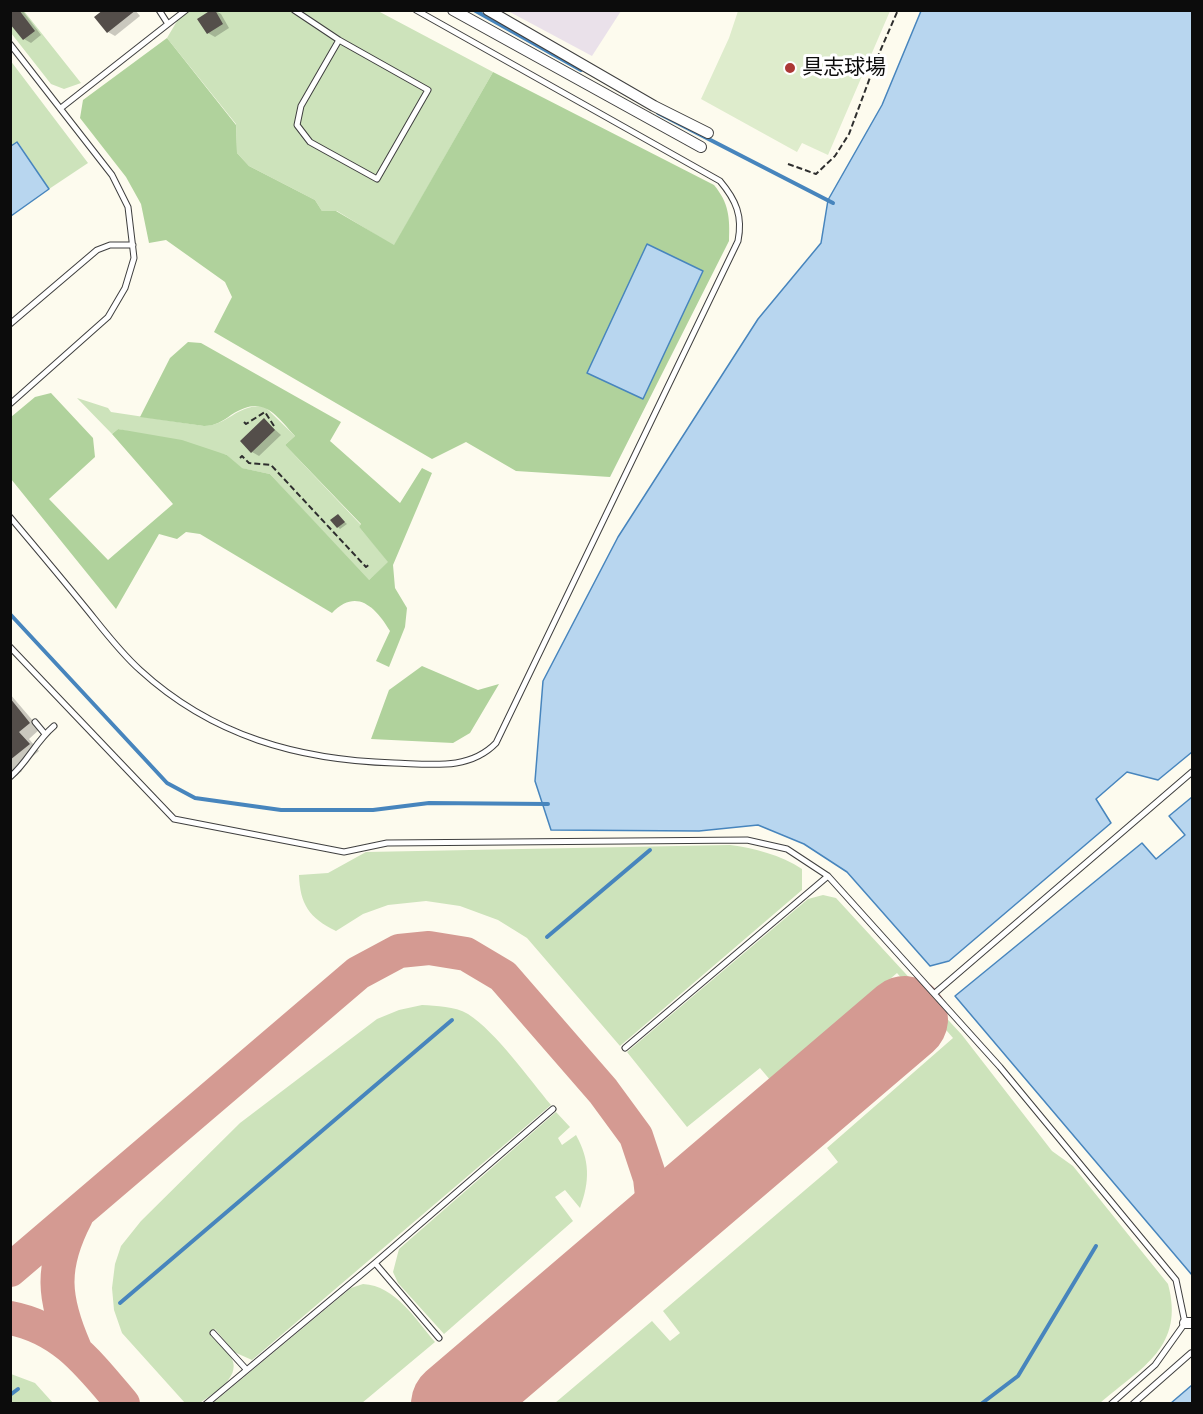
<!DOCTYPE html>
<meta charset="utf-8">
<style>
body{margin:0}
#map{position:relative;width:1203px;height:1414px;overflow:hidden;background:#fdfbee;font-family:Lora,serif}
canvas{display:block}
.frame{position:absolute;inset:0;border:12px solid #0c0c0c;pointer-events:none}
</style>
<div id="map">
<canvas width="1203" height="1414"></canvas>
<div class="frame"></div>
</div>
<script>
const g = document.querySelector('canvas').getContext('2d');
g.lineJoin = 'round';
function fillPath(path, color) {
  g.fillStyle = color;
  g.fill(path, 'evenodd');
}
function stroke(path, color, width, dash) {
  g.strokeStyle = color;
  g.lineWidth = width;
  g.lineCap = dash ? 'butt' : 'round';
  g.setLineDash(dash || []);
  g.stroke(path);
}
function write(font, color, halo, rows, align = 'center') {
  g.font = font + ' Lora,"Noto Sans JP",serif';
  g.lineWidth = 6;
  g.setLineDash([]);
  g.textBaseline = 'middle';
  g.strokeStyle = halo;
  g.fillStyle = color;
  for (const [text, x, y, turn = 0] of rows) {
    g.save();
    g.translate(x, y);
    g.rotate((+turn || 0) * Math.PI / 180);
    g.textAlign = isNaN(turn) ? turn : align;
    if (halo) g.strokeText(text, 0, 0);
    g.fillText(text, 0, 0);
    g.restore();
  }
}
fillPath(new Path2D(`
 M 508,11 L 621,11 L 592,56 Z`), '#eae1ea');
fillPath(new Path2D(`
 M 11,11 L 24,11 L 81,83 L 64,89 L 51,84 L 11,33 Z
 M 183,11 L 378,11 L 493,72 L 394,246 L 337,211 L 322,211 L 315,200 L 249,166 L 237,153 L 236,124 L 167,38 Z
 M 10,60 L 88,163 L 49,189 L 18,142 L 11,146 Z
 M 77,398 L 108,408 L 111,412 L 204,426 C 229,425 235,405 264,406 L 295,436 L 285,445 L 361,525 L 359,527 L 389,562 L 368,581 L 270,474 L 241,468 L 227,455 L 118,429 L 112,434 Z
 M 730,845 C 754,848 781,855 802,869 L 802,890 L 620,1046 L 527,938 L 498,920 L 460,906 L 426,901 L 388,905 L 363,914 L 336,931 C 309,918 300,904 299,875 L 328,873 L 366,852 Z
 M 823,895 L 836,898 L 962,1035 L 1052,1151 L 1073,1166 L 1168,1284 C 1185,1347 1142,1367 1100,1403 L 555,1403 L 652,1321 L 670,1341 L 680,1333 L 663,1311 L 838,1162 L 827,1148 L 953,1038 L 897,973 L 771,1081 L 760,1068 L 687,1127 L 627,1052 L 808,899 Z
 M 422,1005 C 437,1006 454,1006 468,1014 C 496,1032 529,1079 551,1105 L 252,1360 L 234,1352 L 215,1329 L 209,1333 C 215,1342 227,1350 232,1359 C 241,1378 212,1394 200,1403 L 185,1403 L 122,1333 L 114,1310 L 112,1288 L 115,1264 L 121,1246 L 141,1221 L 240,1123 L 377,1019 L 399,1010 Z
 M 556,1112 L 570,1127 L 558,1138 L 562,1145 L 576,1135 C 590,1160 590,1181 580,1208 L 565,1190 L 555,1197 L 573,1221 L 444,1334 L 398,1283 L 393,1272 L 399,1249 Z
 M 363,1284 C 396,1286 415,1319 435,1342 L 362,1403 L 213,1403 L 351,1288 Z
 M 11,1374 L 35,1383 L 53,1403 L 11,1403 Z`), '#cde3bb');
fillPath(new Path2D(`
 M 167,38 L 236,125 L 237,153 L 249,166 L 315,200 L 322,211 L 336,211 L 394,245 L 493,72 L 714,185 C 729,203 730,218 729,241 L 610,477 L 516,471 L 466,442 L 432,459 L 214,332 L 232,297 L 225,282 L 166,240 L 149,243 L 141,204 L 126,177 L 80,118 L 83,100 Z
 M 188,342 L 201,343 L 341,422 L 330,441 L 400,503 L 422,468 L 432,473 L 393,565 L 395,588 L 407,608 L 405,627 L 389,667 L 376,661 L 390,631 C 375,606 356,588 332,613 L 200,534 L 186,532 L 177,539 L 159,534 L 116,609 L 11,479 L 11,417 L 35,397 L 51,393 L 93,438 L 95,457 L 49,499 L 108,560 L 173,504 L 112,434 L 118,429 L 182,440 L 227,455 L 242,468 L 270,474 L 369,580 L 388,562 L 359,527 L 361,524 L 285,445 L 295,436 C 274,413 263,394 231,415 C 223,421 215,426 204,426 L 140,417 L 170,358 Z
 M 422,666 L 478,690 L 499,684 L 470,733 L 453,743 L 371,739 L 389,690 Z`), '#b0d29c');
fillPath(new Path2D(`
 M 738,11 L 890,11 L 828,155 L 802,143 L 797,152 L 701,99 L 729,38 Z`), '#deeccc');
const water = new Path2D(`
 M 921,11 L 1192,11 L 1192,752 L 1158,780 L 1127,772 L 1096,799 L 1111,823 L 949,961 L 930,966 L 847,872 L 804,844 L 758,825 L 699,831 L 551,830 L 535,781 L 543,681 L 618,537 L 758,319 L 821,243 L 828,200 L 882,105 Z
 M 17,142 L 49,189 L 11,216 L 11,146 Z
 M 647,244 L 703,271 L 643,399 L 587,373 Z
 M 1192,797 L 1192,1275 L 955,996 L 1142,843 L 1156,859 L 1185,835 L 1169,816 Z
 M 1192,1385 L 1192,1403 L 1171,1403 Z`);
fillPath(water, '#b8d6ef');
stroke(water, '#4785bd', 1.5);
fillPath(new Path2D(`
 M 10,10 L 22,10 L 41,35 L 31,43 L 24,39 L 10,21 Z
 M 105,10 L 135,10 L 140,16 L 115,36 L 108,32 Z
 M 214,10 L 221,14 L 229,28 L 215,37 L 208,33 Z
 M 264,420 L 281,435 L 259,456 L 252,452 Z
 M 338,516 L 347,524 L 340,529 L 338,527 Z
 M 10,694 L 40,729 L 29,739 L 39,751 L 19,768 L 22,771 L 10,781 Z`), '#0003');
stroke(new Path2D(`
 M 474,10 L 581,70
 M 658,113 L 833,203
 M 10,614 L 167,783 L 195,798 L 281,810 L 373,810 L 429,803 L 548,804
 M 547,937 L 650,850
 M 120,1303 L 452,1020
 M 10,1395 L 18,1389
 M 981,1404 L 1018,1376 L 1096,1246`), '#4785bd', 4);
stroke(new Path2D(`
 M 10,1270 L 358,973 L 399,951 L 429,948 L 466,954 L 503,976 L 603,1091 L 636,1136 L 650,1178 L 656,1231
 M 10,1318 C 63,1328 90,1365 123,1404
 M 75,1349 C 53,1299 50,1267 76,1217`), '#d49a92', 34);
stroke(new Path2D(`
 M 454,1404 L 905,1019`), '#d49a92', 86);
fillPath(new Path2D(`
 M 10,10 L 19,10 L 35,31 L 23,40 L 10,24 Z
 M 103,10 L 136,10 L 107,33 L 94,17 Z
 M 211,10 L 215,10 L 223,24 L 207,34 L 197,19 Z
 M 264,418 L 275,430 L 251,453 L 240,441 Z
 M 338,514 L 345,522 L 337,528 L 330,520 Z
 M 10,698 L 30,723 L 19,732 L 30,744 L 10,760 Z`), '#544e4a');
const service = new Path2D(`
 M 294,10 L 339,40 L 428,90 L 377,179 L 310,142 L 297,125 L 301,106 L 339,40
 M 168,24 L 186,10
 M 10,44 L 112,175 L 128,207 L 134,258 L 125,288 L 108,317 L 10,404
 M 61,108 L 168,24 L 159,10
 M 10,324 L 97,250 L 110,245 L 133,245
 M 10,517 C 37,549 63,580 89,612 C 105,632 121,653 140,670 C 212,736 298,760 394,763 C 430,764 469,771 496,743 L 738,241 C 743,216 736,200 720,181 L 416,10
 M 10,647 L 174,819 L 344,852 L 387,843 L 747,840 L 787,849 L 828,876 L 1000,1067 L 1176,1280 L 1185,1323 L 1155,1365 L 1111,1404
 M 35,722 L 45,734
 M 10,777 C 28,762 35,742 54,726
 M 935,993 L 1192,772
 M 625,1048 L 828,876
 M 375,1263 L 439,1338
 M 213,1333 L 246,1369
 M 206,1404 L 375,1263 L 553,1109
 M 1133,1404 L 1191,1353`);
const minor = new Path2D(`
 M 453,10 L 701,147
 M 488,10 L 654,106 L 708,133
 M 1185,1323 L 1192,1323`);
stroke(service, '#3f3f3f', 7);
stroke(minor, '#3f3f3f', 12);
stroke(new Path2D(`
 M 788,164 L 816,174 L 835,156 L 849,134 L 878,56 L 898,10
 M 244,422 L 246,424 L 265,412 L 274,426
 M 240,458 L 242,456 L 249,463 L 271,465 L 366,567 L 370,564`), '#2e2e2e', 2, [6, 3]);
stroke(service, '#fff', 5);
stroke(minor, '#fff', 10);
for (const [x, y, r, color] of [
 [790,68,6,"#ac3835"]
]) {
  const dot = new Path2D();
  dot.arc(x, y, r, 0, 2 * Math.PI);
  g.fillStyle = color;
  g.fill(dot);
  stroke(dot, '#fff', 2);
}
write('21px', '#0c0c0c', '#fff', [
 ["具志球場",802,68]
], 'left');
</script>
